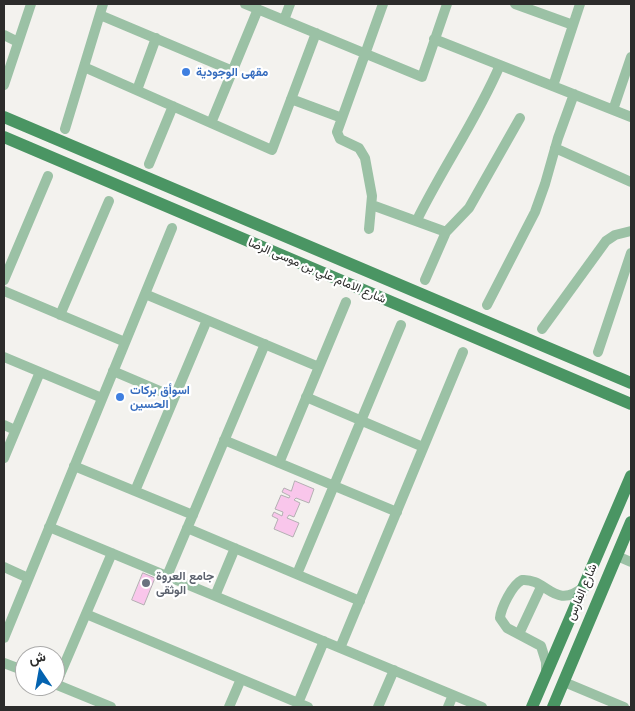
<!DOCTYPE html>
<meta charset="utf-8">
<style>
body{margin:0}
#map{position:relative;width:635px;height:711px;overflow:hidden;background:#f3f2ee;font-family:Montserrat,Vazirmatn,sans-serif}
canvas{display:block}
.frame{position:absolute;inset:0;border:5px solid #2c2c2b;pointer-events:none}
.north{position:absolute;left:15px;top:646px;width:50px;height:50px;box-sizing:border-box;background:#fff;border:1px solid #ababaa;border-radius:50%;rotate:348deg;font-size:14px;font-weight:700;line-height:20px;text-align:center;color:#2c2c2b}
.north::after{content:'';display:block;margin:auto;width:18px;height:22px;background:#0463b0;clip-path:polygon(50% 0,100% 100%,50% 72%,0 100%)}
</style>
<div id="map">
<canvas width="635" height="711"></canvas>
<div class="frame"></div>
<div class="north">ش</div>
</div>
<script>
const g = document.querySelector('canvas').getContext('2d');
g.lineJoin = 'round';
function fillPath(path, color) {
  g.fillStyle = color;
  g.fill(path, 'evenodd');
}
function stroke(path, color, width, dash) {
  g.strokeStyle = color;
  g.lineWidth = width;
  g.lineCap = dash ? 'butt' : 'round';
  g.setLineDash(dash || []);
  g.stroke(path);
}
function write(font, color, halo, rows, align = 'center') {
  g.font = font + ' Montserrat,Vazirmatn,sans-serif';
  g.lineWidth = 4.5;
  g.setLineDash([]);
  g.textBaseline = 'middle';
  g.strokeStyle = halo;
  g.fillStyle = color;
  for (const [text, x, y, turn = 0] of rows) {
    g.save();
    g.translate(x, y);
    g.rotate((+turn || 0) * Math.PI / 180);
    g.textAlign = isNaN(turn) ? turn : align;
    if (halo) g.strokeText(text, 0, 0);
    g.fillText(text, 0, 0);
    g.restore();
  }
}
const building = new Path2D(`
 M 295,481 L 314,489 L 309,503 L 296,498 L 294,500 L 300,503 L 294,517 L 289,515 L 287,518 L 299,523 L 293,537 L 274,529 L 278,519 L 272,516 L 274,512 L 282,516 L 283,512 L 275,509 L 281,495 L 289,498 L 290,496 L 282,492 L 284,488 L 291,491 Z
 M 143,573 L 155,578 L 144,605 L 132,600 Z`);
fillPath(building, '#f9c6eb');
stroke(building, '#b3afb2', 1);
stroke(new Path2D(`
 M 245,4 L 422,77 L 447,4
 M 515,4 L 573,25
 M 100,15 L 233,71
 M 284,20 L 290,4
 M 4,35 L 18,42
 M 434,39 L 631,117
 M 84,67 L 272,150 L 316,33
 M 4,85 L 31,4
 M 553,86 L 580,4
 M 137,90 L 156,38
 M 291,99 L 342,118
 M 613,110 L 631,57
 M 211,123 L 258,9
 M 65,129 L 103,4
 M 555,148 L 631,182
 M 149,164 L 173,106
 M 372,205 L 446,232
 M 417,220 C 443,167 477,119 500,65
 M 369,229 L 372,196 L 365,158 L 359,148 L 340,139 L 337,132 L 383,4
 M 4,280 L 48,176
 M 425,280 L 446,232 L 469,208 L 520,118
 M 4,291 L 125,342
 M 145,294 L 319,367
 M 487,305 L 535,212 L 545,184 L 558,138 L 574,94
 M 60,315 L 109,201
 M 542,329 L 606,241 L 615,235 L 631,231
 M 598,352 L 631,253
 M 4,357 L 102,398
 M 113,371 L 174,397
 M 306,397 L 423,447
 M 4,425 L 15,430
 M 224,440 L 397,512
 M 4,458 L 40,372
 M 279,463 L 346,302
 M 74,466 L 193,515
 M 135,491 L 207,320
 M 49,527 L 482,707
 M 187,528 L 360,601
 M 617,556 L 631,562
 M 4,567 L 28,578
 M 297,574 L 401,325
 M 167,576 L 265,344
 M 215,596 L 235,548
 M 86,614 L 308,707
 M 519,634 L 541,587
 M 4,638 L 172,228
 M 340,648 L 463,352
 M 4,663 L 25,671
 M 546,673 L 546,662 L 541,646 L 507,628 L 500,618 C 501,608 512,585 522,580 C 547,578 554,611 584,587
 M 564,682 L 624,707
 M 55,684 L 111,707
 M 56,684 L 112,553
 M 298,703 L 324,641
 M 229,707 L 241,679
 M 378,707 L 394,670
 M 448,707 L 453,695`), '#9bc1a5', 10);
stroke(new Path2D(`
 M 4,117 L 631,383
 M 4,137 L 631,404
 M 532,707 L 631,476
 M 553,707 L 631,522`), '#4a9563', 12);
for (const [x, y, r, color] of [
 [186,72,5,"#3f7fe0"],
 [120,397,5,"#3f7fe0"],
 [146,583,5,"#6b7280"]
]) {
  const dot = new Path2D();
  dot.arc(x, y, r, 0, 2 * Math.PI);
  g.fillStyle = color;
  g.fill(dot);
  stroke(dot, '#fff', 2);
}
write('bold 12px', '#366cbe', '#fff', [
 ["مقهى الوجودية",196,72],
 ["اسوأق بركات",130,390],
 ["الحسين",130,404]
], 'left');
write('12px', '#2c2c2b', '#fff', [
 ["شارع الامام علي بن موسى الرضا",317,271,23],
 ["شارع الفارس",582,592,-67]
]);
write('bold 12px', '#5b616d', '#fff', [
 ["جامع العروة",156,576],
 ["الوثقى",156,590]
], 'left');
</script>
